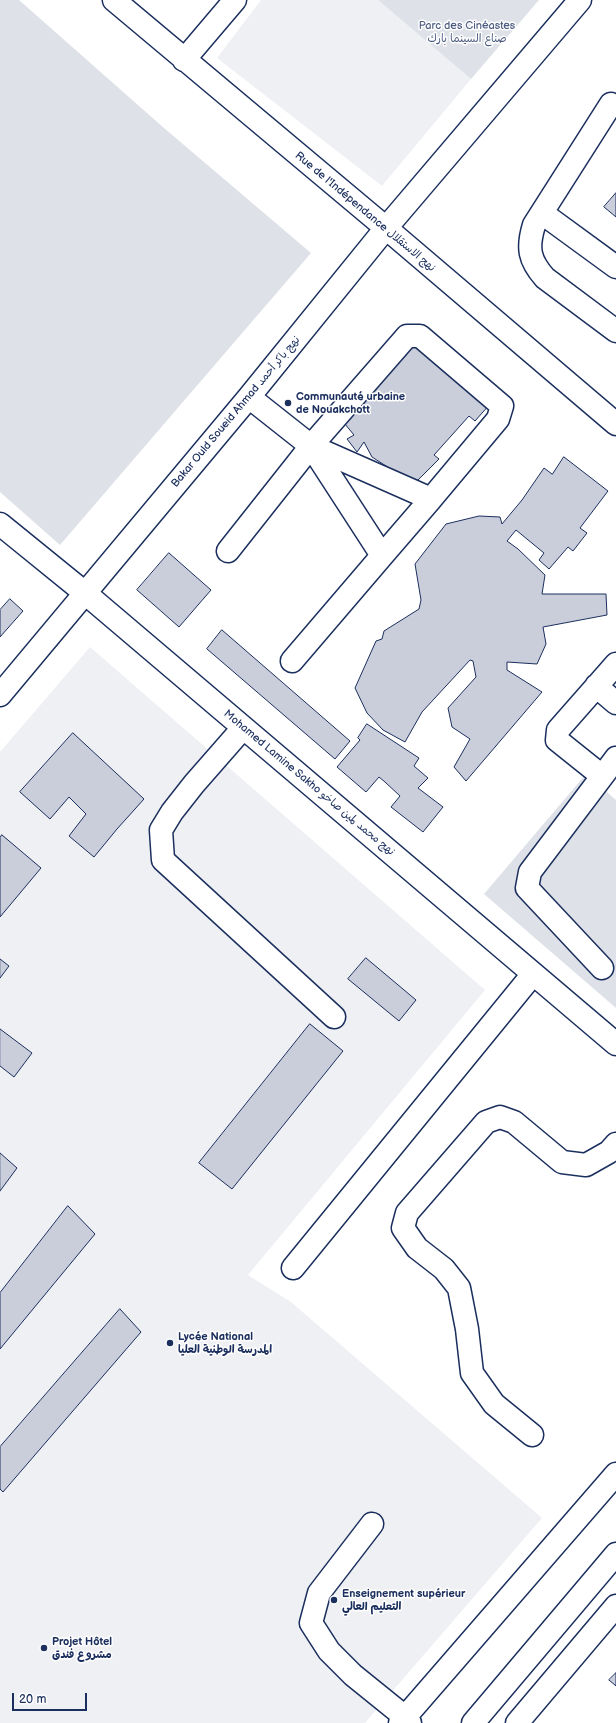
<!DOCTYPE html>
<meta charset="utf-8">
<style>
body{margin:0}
#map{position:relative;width:616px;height:1723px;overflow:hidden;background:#fff;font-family:"Balsamiq Sans",sans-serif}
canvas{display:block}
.scale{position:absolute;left:12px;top:1693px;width:75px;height:18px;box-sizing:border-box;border:2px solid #1b2f5e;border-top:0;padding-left:5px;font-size:12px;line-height:14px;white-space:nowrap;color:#1b2f5e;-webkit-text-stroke:3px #fff;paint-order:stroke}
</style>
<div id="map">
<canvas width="616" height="1723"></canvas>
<div class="scale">20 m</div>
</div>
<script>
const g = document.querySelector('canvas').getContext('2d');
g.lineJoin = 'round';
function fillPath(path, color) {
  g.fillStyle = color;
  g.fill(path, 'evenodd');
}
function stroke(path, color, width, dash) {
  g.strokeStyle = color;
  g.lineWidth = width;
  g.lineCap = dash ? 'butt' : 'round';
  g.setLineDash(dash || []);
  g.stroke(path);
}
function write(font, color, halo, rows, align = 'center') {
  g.font = font + ' "Balsamiq Sans","Playpen Sans Arabic",sans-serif';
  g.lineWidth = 3;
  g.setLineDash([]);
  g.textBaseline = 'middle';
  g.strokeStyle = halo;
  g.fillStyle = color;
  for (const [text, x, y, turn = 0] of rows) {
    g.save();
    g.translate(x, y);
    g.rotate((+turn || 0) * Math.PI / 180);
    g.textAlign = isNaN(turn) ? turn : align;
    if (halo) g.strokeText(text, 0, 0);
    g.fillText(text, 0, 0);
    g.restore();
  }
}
fillPath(new Path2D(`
 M 261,0 L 378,0 L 471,79 L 382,186 L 217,58 Z
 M 90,647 L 485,990 L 248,1275 L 291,1302 L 542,1518 L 365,1723 L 0,1723 L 0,752 Z`), '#eff0f4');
fillPath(new Path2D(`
 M 0,0 L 19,0 L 164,128 L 311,253 L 60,545 L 0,492 Z
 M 378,0 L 539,0 L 471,79 Z
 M 586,774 L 616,800 L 616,1008 L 484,894 Z`), '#dee1e7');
const building = new Path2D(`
 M 616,193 L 616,217 L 604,207 Z
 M 415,341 L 490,404 L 475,421 L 469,416 L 434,455 L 439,459 L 418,480 L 411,482 L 372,457 L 364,442 L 357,452 L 347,439 L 354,435 L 340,418 Z
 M 564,457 L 608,491 L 580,528 L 587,533 L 573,551 L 568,547 L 549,569 L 539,560 L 544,553 L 516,530 L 507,541 L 518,549 L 545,575 L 542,594 L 606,594 L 607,615 L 543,627 L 546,644 L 537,664 L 507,662 L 507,670 L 542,692 L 466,781 L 454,767 L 470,739 L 452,727 L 448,708 L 476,677 L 473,661 L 470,660 L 422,712 L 405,742 L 383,730 L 367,713 L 355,688 L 376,641 L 382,639 L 384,631 L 419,609 L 421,600 L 415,564 L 446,524 L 479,516 L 500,517 L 502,524 L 522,500 L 544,468 L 552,474 Z
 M 169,553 L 211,590 L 179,627 L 137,590 Z
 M 10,599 L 23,611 L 0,637 L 0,610 Z
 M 222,630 L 350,741 L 335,759 L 207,649 Z
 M 367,724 L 419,758 L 414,766 L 428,778 L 418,788 L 443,807 L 423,832 L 391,807 L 400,796 L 385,782 L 379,777 L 366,792 L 337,767 L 360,740 L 358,738 Z
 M 73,733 L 144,799 L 117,829 L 94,857 L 69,836 L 86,814 L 69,797 L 50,819 L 20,792 Z
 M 2,835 L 41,868 L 0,917 L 0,838 Z
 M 366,958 L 416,1000 L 399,1021 L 348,979 Z
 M 0,959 L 9,966 L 0,978 Z
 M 310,1024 L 343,1051 L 232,1189 L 199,1163 Z
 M 0,1029 L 32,1053 L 14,1077 L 0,1066 Z
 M 0,1153 L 17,1168 L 0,1191 Z
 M 68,1206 L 95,1234 L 0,1349 L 0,1293 Z
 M 120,1309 L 141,1332 L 3,1492 L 0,1489 L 0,1447 Z
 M 616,1673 L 616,1686 L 609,1680 Z`);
fillPath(building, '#caceda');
stroke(building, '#1b2f5e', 1);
const minor = new Path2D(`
 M 114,0 L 386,228 L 616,424
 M 184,60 L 235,0
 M 611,104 L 534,225 C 527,248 529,260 545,278 L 616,331
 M 542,213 L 616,267
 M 249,397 L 311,446 L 381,554 L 381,557 L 292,661
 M 0,524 L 85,593 L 616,1044
 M 228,551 L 311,446 L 407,336 L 420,336 L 502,406 L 498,419 L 431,499 L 311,446
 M 381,557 L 431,499
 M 596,686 L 616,703
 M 0,695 L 249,397 L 386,228 L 580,0
 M 243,728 L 194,784 L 172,812 L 161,830 L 163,860 L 334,1017
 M 602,776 L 557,740 L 558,730 L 616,664
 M 602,968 L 527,888 L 530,872 L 616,758
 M 293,1268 L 533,974
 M 532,1435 L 494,1404 L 472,1373 L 467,1329 L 459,1288 L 444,1269 L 417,1248 L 403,1228 L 407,1213 L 486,1122 L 500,1117 L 514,1122 L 562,1162 L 586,1165 L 609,1152 L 616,1144
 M 372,1524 L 319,1593 L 311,1623 L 329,1651 L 353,1675 L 405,1717 L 410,1723
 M 400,1723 L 616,1474`);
const highway = new Path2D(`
 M 473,1723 L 616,1554
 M 517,1723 L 616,1606`);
stroke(minor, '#1b2f5e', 25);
stroke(highway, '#1b2f5e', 25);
stroke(minor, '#fff', 22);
stroke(highway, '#fff', 22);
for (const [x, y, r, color] of [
 [288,403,4,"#1b2f5e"],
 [170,1343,4,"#1b2f5e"],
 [334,1600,4,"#1b2f5e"],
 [44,1648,4,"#1b2f5e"]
]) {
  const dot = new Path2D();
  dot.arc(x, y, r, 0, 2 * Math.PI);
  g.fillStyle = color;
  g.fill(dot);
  stroke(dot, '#fff', 1.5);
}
write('11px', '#4c5c80', '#fff', [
 ["Parc des Cinéastes",467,26],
 ["صناع السينما بارك",467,39]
]);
write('11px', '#1b2f5e', '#fff', [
 ["Rue de l'Indépendance نهج الاستقلال",365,212,40],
 ["Bakar Ould Soueid Ahmad نهج باكر أحمد",236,412,-50],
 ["Mohamed Lamine Sakho نهج محمد لمين صاخو",309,783,40]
]);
write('bold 11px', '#1b2f5e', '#fff', [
 ["Communauté urbaine",296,397],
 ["de Nouakchott",296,410],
 ["Lycée National",178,1337],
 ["المدرسة الوطنية العليا",178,1350],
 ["Enseignement supérieur",342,1594],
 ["التعليم العالي",342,1607],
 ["Projet Hôtel",52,1642],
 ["مشروع فندق",52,1655]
], 'left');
</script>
